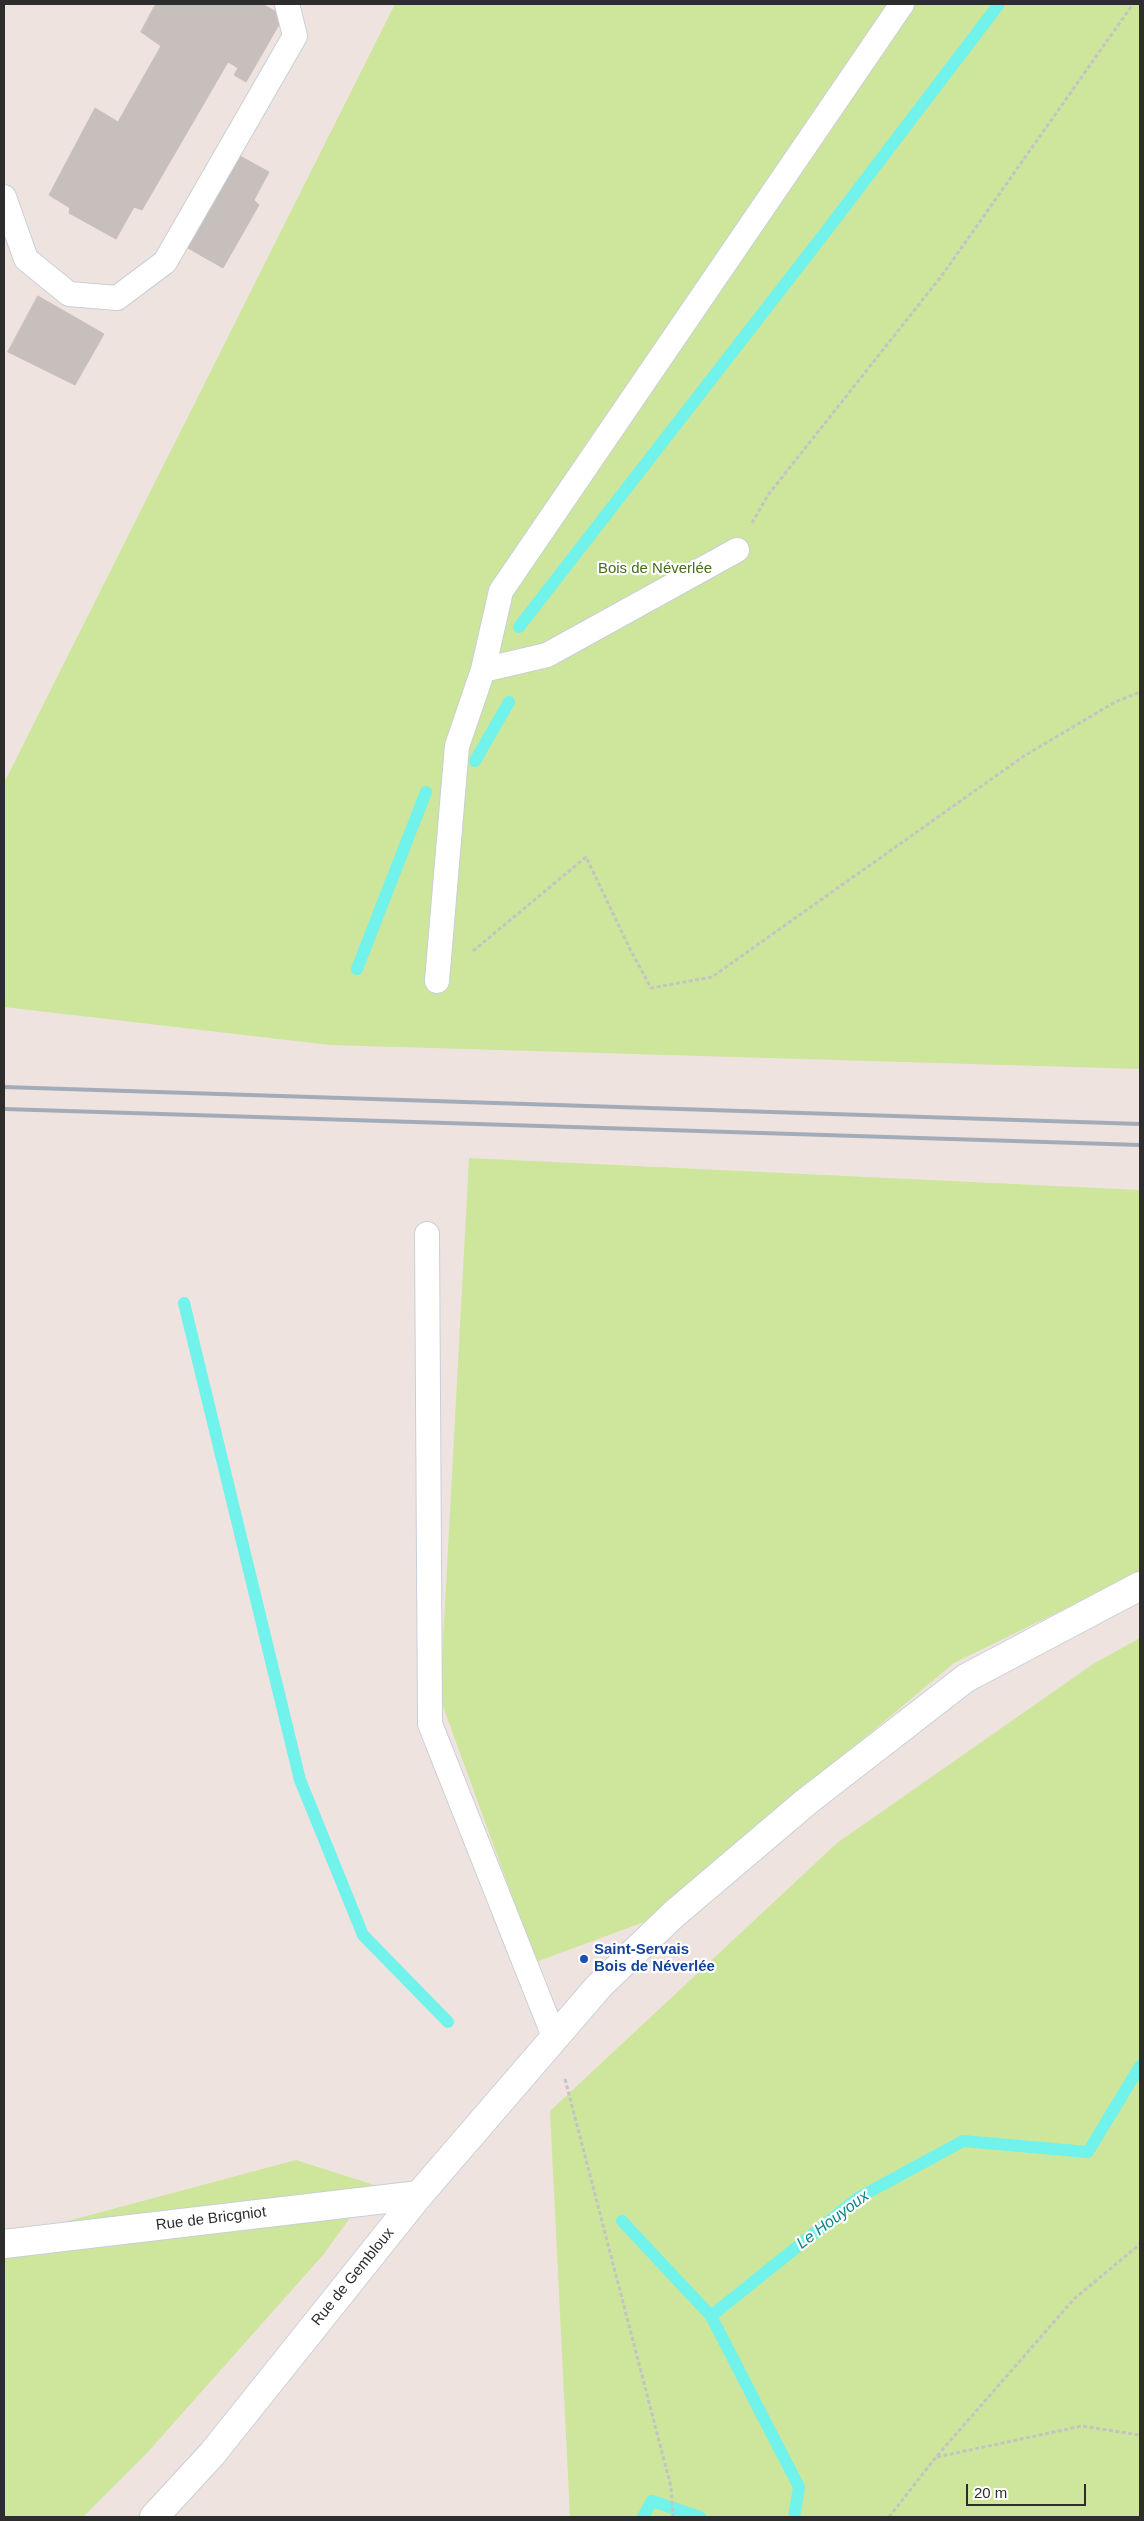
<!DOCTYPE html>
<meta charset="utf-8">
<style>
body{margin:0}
#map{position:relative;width:1144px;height:2521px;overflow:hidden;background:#efe3e0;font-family:Arial,sans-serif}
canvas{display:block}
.frame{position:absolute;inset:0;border:5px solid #2d2d2d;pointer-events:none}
.scale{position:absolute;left:966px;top:2484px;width:120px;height:22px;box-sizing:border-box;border:2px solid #2d2d2d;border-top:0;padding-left:6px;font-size:15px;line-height:18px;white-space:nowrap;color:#2d2d2d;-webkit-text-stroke:4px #fff;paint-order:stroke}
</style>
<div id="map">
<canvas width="1144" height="2521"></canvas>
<div class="frame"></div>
<div class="scale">20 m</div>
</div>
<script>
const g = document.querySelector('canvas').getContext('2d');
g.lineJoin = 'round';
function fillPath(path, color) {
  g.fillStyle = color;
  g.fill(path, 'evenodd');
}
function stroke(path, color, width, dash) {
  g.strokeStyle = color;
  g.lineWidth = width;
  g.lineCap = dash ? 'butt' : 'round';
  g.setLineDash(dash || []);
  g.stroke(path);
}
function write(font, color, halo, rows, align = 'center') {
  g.font = font + ' Arial,sans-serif';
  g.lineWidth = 4.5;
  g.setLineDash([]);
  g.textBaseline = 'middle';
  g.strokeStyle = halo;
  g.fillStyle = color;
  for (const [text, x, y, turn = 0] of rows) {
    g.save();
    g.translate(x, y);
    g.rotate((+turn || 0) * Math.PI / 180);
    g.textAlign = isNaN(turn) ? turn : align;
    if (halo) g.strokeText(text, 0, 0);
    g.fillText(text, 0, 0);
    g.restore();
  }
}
fillPath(new Path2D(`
 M 395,4 L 1140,4 L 1140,1069 L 330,1045 L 4,1007 L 4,783 Z
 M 469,1158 L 1140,1190 L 1140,1572 L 954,1663 L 644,1922 L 536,1962 L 440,1698 Z
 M 1140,1638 L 1140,2517 L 570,2517 L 550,2111 L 837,1843 L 1093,1664 Z
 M 296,2160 L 374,2185 L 323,2255 L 147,2453 L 83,2517 L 4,2517 L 4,2238 Z`), '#cde69b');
stroke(new Path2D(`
 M 519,627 L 824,234 L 999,4
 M 475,761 L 509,702
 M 357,969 L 426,792
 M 184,1303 L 300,1780 L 363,1935 L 448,2022
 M 622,2221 L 711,2316
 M 643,2517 L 652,2501 L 700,2517
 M 794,2517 L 799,2487 L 711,2316 L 858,2198 L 963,2141 L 1088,2152 L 1140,2066`), '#71f2ea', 12);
const building = new Path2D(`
 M 156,4 L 262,4 L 284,16 L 246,82 L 234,75 L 238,68 L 228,62 L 142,210 L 134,207 L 116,239 L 69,213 L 70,208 L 49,195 L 95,108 L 118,122 L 161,46 L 141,32 Z
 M 240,156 L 269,172 L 254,200 L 259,205 L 223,268 L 186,247 Z
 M 38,296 L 104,334 L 75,385 L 8,352 Z`);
fillPath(building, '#c7bfbb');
stroke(building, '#cabeb9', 1);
const service = new Path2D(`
 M 4,197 L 26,259 L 69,294 L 117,298 L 165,262 L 295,36 L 287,4
 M 483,670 L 547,655 L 737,550
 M 437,981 L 457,746 L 483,670 L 501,591 L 902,4
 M 427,1234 L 430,1724 L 555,2039`);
const minor = new Path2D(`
 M 4,2244 L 419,2195`);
const secondary = new Path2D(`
 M 154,2517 L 212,2454 L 419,2195 L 600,1985 L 674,1914 L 806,1802 L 966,1678 L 1140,1586`);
stroke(service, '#c8cfd7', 26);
stroke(minor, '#c8cfd7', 30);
stroke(secondary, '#c8cfd7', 30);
stroke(new Path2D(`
 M 752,523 L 768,495 L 943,274 L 1133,4
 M 473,951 L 586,857 L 630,949 L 651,988 L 712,977 L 1024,756 L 1115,702 L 1140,692
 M 565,2079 L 671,2487 L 673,2517
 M 937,2457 L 1082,2426 L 1140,2435
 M 889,2517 L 936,2457 L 1074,2299 L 1140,2244`), '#c4c4c4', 3, [4, 2.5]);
stroke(service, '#fff', 24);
stroke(minor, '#fff', 28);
stroke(secondary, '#fff', 28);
stroke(new Path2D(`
 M 4,1087 L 1140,1124
 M 4,1109 L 1140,1145`), '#a2acb8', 4);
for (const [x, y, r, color] of [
 [584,1959,5,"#1a4fb4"]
]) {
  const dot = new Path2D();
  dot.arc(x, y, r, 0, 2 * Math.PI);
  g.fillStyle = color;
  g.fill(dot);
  stroke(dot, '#fff', 2);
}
write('15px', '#476e19', '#fff', [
 ["Bois de Néverlée",655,569]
]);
write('bold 15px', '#164399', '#fff', [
 ["Saint-Servais",594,1950],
 ["Bois de Néverlée",594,1967]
], 'left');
write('15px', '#2d2d2d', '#fff', [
 ["Rue de Bricgniot",211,2219,-7],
 ["Rue de Gembloux",353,2277,-51]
]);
write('italic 16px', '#0b8487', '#fff', [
 ["Le Houyoux",833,2220,-37]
]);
</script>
